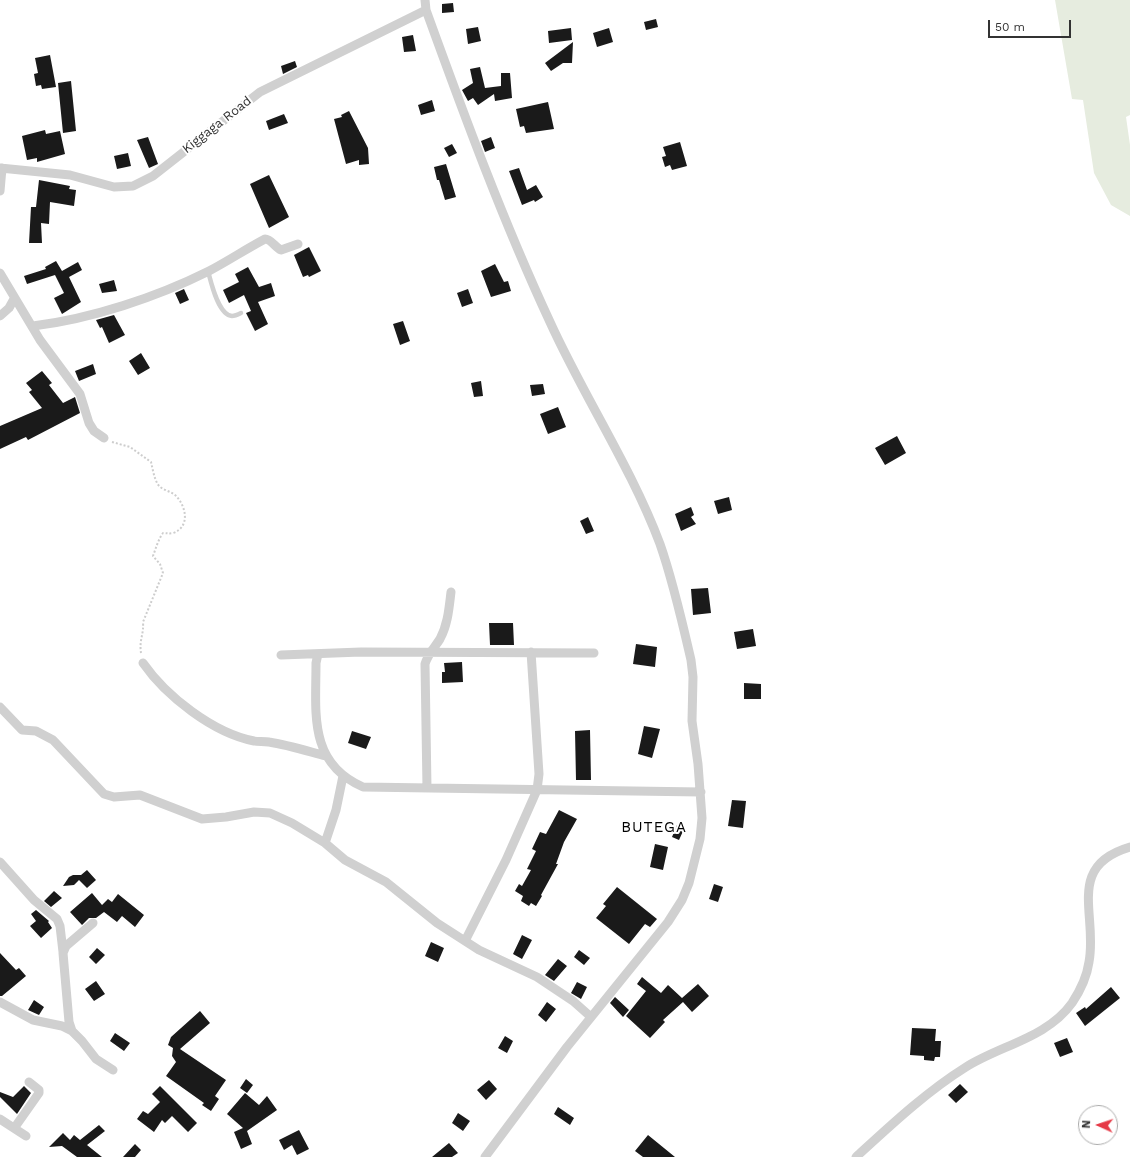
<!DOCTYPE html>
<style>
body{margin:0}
#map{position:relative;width:1130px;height:1157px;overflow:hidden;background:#fff;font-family:"Work Sans",sans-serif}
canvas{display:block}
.north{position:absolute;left:1078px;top:1105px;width:40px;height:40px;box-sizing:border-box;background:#fff;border:1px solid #adadad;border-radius:50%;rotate:273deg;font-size:11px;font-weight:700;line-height:16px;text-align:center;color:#333}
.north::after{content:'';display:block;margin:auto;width:14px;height:18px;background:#e63946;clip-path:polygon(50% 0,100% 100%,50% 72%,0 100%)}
.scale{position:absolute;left:988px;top:20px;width:83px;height:18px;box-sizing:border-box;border:2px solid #333;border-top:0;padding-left:5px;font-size:12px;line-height:14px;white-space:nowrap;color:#333;-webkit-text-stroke:3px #fff;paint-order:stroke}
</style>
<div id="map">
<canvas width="1130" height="1157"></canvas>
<div class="north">N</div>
<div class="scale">50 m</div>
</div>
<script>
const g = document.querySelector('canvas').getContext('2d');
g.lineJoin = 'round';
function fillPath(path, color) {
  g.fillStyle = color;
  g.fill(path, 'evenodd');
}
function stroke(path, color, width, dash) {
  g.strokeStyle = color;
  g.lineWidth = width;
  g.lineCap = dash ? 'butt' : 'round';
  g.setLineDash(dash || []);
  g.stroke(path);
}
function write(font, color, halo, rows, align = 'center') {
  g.font = font + ' "Work Sans",sans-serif';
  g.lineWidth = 4;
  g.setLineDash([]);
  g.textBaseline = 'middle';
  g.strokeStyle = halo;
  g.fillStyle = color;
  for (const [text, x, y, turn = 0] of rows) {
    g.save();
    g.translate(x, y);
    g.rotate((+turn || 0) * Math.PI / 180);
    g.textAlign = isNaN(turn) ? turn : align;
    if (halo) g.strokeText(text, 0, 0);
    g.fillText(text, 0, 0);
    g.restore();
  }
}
fillPath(new Path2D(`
 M 1055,0 L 1130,0 L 1130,115 L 1126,117 L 1130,145 L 1130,216 L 1111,205 L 1094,173 L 1083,100 L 1072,99 Z`), '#e6ecdf');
fillPath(new Path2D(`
 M 453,3 L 454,12 L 442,13 L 442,4 Z
 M 656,19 L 658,27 L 646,30 L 644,22 Z
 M 478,27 L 481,41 L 468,44 L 466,29 Z
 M 571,28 L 572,40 L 549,43 L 548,31 Z
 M 609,28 L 613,42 L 597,47 L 593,33 Z
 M 413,35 L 416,51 L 404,52 L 402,37 Z
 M 573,42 L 572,63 L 563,63 L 551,71 L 545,63 Z
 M 50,55 L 56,87 L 42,89 L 41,85 L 36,86 L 34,74 L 38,73 L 35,58 Z
 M 295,61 L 297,67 L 283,74 L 281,66 Z
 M 480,67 L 485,88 L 501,86 L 501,73 L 510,73 L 512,98 L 495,101 L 494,94 L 478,105 L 473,98 L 468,101 L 462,90 L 473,83 L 470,69 Z
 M 71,81 L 76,131 L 63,133 L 58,83 Z
 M 432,100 L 435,111 L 421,115 L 418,105 Z
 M 548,102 L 554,129 L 526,133 L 524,126 L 520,127 L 516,109 Z
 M 349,111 L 368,148 L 369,164 L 359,165 L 359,160 L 346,164 L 334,119 L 342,117 L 341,115 Z
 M 284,114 L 288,123 L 269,130 L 266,121 Z
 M 45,130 L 46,134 L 60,131 L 65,154 L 37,162 L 37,158 L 27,160 L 22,136 Z
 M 148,137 L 158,164 L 149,168 L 137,140 Z
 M 491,137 L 495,148 L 485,152 L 481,141 Z
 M 680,142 L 687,166 L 672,170 L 670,165 L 665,167 L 662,157 L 666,156 L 663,147 Z
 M 452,144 L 457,153 L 449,157 L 444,148 Z
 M 128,153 L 131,166 L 117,169 L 114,156 Z
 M 446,164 L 456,197 L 445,200 L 439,180 L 437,180 L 434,167 Z
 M 519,168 L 527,190 L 536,185 L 543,197 L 535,202 L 534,200 L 522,205 L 509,171 Z
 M 269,175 L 289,217 L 269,228 L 250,184 Z
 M 39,180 L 70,186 L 69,189 L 76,190 L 74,206 L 50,202 L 49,224 L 41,223 L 42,243 L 29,243 L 31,207 L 36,207 Z
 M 309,247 L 321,271 L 309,277 L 308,275 L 303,277 L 294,255 Z
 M 56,261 L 62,271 L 78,262 L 82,270 L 69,277 L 81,302 L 62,314 L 54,298 L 64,293 L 55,275 L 27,284 L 24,276 L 46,269 L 45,267 Z
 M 495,264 L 504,282 L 508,281 L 511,291 L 491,297 L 481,271 Z
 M 248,267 L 259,287 L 271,283 L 275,296 L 258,302 L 268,324 L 255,331 L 246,313 L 251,311 L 244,295 L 229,303 L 223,290 L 239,282 L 235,274 Z
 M 114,280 L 117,291 L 102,293 L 99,284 Z
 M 184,289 L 189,300 L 180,304 L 175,293 Z
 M 468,289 L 473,303 L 462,307 L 457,293 Z
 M 114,315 L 125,335 L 109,343 L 102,327 L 100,328 L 96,320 Z
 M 403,321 L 410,341 L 400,345 L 393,324 Z
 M 141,353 L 150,368 L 138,375 L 129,361 Z
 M 93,364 L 96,374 L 79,381 L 75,371 Z
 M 42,371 L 52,383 L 49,385 L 63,403 L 75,397 L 80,413 L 28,440 L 26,437 L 0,449 L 0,426 L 42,408 L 29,392 L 32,390 L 26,383 Z
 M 481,381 L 483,396 L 474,397 L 471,383 Z
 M 543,384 L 545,394 L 532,396 L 530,385 Z
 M 558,407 L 566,427 L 548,434 L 540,414 Z
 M 897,436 L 906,453 L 885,465 L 875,448 Z
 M 729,497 L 732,510 L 718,514 L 714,501 Z
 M 691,507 L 694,515 L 691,517 L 696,524 L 681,531 L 675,514 Z
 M 588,517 L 594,531 L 586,534 L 580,521 Z
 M 708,588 L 711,613 L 693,615 L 691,589 Z
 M 489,623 L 513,623 L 514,645 L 490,645 Z
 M 753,629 L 756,646 L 737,649 L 734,632 Z
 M 636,644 L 657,647 L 655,667 L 633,664 Z
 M 462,662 L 463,682 L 442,683 L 442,672 L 445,672 L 444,663 Z
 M 744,683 L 761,684 L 761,699 L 744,699 Z
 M 644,726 L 660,729 L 652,758 L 638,754 Z
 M 590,730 L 591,780 L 576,780 L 575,731 Z
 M 352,731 L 371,737 L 366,749 L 348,743 Z
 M 732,800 L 746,801 L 743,828 L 728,826 Z
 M 559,810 L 577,819 L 564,842 L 556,864 L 558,864 L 541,895 L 542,896 L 536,906 L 531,903 L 529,906 L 521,901 L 523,896 L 515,891 L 519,884 L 522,886 L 531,870 L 527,869 L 536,851 L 532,849 L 540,832 L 546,834 Z
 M 677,825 L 684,829 L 679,840 L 672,837 Z
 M 655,844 L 668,847 L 663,870 L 650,867 Z
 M 87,870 L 96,880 L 87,888 L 79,880 L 74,885 L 63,886 L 69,877 L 73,875 L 81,875 Z
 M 714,884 L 723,887 L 718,902 L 709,899 Z
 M 617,887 L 657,919 L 650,927 L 645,924 L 629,944 L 596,918 L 606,906 L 603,904 Z
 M 54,891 L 62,898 L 51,907 L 44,901 Z
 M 92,893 L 102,905 L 108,899 L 112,902 L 118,894 L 144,915 L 135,927 L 122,916 L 117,922 L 104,912 L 96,918 L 89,918 L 82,925 L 70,912 Z
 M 36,910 L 49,921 L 48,922 L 52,928 L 41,938 L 30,926 L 36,921 L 31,914 Z
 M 522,935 L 532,940 L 522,959 L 513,954 Z
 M 431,942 L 444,948 L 438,962 L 425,956 Z
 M 97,948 L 105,955 L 96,964 L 89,957 Z
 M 579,950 L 590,958 L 584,965 L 574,957 Z
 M 0,953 L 16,970 L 19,968 L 26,976 L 2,996 L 0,996 Z
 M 558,959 L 567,966 L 554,981 L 545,975 Z
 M 642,977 L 661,993 L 668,985 L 682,998 L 698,984 L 709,996 L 692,1012 L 683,1002 L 663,1020 L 665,1022 L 650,1038 L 626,1016 L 646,991 L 637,984 Z
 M 96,981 L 105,994 L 94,1001 L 85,989 Z
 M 577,982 L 587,987 L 581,999 L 571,993 Z
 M 1111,987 L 1120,998 L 1085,1026 L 1076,1013 L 1085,1007 L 1086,1009 Z
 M 615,997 L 629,1010 L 623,1017 L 610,1003 Z
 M 34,1000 L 44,1007 L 39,1015 L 28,1010 Z
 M 547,1002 L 556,1009 L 546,1022 L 538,1015 Z
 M 200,1011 L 210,1023 L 180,1049 L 226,1080 L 215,1096 L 219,1099 L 211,1111 L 202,1105 L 204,1103 L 166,1076 L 176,1062 L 172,1056 L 173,1048 L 168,1045 L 171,1037 Z
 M 912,1028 L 936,1029 L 935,1041 L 941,1041 L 940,1057 L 935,1057 L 934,1061 L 924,1060 L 924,1056 L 910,1055 Z
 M 115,1033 L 130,1043 L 124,1051 L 110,1041 Z
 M 505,1036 L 513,1041 L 507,1053 L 498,1048 Z
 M 1067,1038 L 1073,1052 L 1060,1057 L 1054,1043 Z
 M 246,1079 L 253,1085 L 247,1093 L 240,1088 Z
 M 489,1080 L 497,1089 L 486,1100 L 477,1090 Z
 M 960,1084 L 968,1092 L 956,1103 L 948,1095 Z
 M 24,1086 L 31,1093 L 17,1114 L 0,1097 L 0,1092 L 13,1097 Z
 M 160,1086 L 197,1123 L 188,1132 L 172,1116 L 165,1123 L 162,1120 L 154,1132 L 137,1119 L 143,1111 L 148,1114 L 160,1102 L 152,1094 Z
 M 245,1093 L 259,1105 L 267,1096 L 277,1110 L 247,1131 L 252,1144 L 241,1149 L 234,1132 L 243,1128 L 227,1114 Z
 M 558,1107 L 574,1118 L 570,1125 L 554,1114 Z
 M 458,1113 L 470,1121 L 463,1131 L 452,1123 Z
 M 99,1125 L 105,1131 L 87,1145 L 102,1157 L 77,1157 L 62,1146 L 49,1147 L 63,1133 L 70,1140 L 74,1135 L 80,1140 Z
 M 299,1130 L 309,1149 L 297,1155 L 292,1145 L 284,1150 L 279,1140 Z
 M 648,1135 L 675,1157 L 643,1157 L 635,1151 Z
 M 449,1143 L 458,1153 L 452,1157 L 432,1157 Z
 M 135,1144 L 141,1150 L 135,1157 L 123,1157 Z`), '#1a1a1a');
stroke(new Path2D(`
 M 112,442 L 130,447 L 151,462 C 153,470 154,479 159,486 C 163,490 170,491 175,495 C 186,505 191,527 173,533 C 169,534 167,533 163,533 C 158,540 156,548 153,556 L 160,564 L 163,573 L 143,622 C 144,635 139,639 141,653`), '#cdcdcd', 2, [2, 2]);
stroke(new Path2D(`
 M 208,271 C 211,282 218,315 232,316 C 235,316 239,314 241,313`), '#d0d0d0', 4.5);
stroke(new Path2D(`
 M 425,0 L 426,10 C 464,115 503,221 550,322 C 584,397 631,467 660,544 C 673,581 682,621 691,660 L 693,677 L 692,721 L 698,764 L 702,818 L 700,839 L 689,883 L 682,900 L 668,922 L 567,1047 L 485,1157
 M 0,168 L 70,175 L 114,187 L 133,186 L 153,176 L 260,92 L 426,10
 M 0,191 L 2,168
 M 0,273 L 40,340 L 80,394 L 89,423 L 94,431 L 104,438
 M 0,316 L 9,308 L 14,299
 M 33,326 C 91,319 157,297 209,271 C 228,261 246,249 265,239 C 271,239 275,247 281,250 L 298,244
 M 318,654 L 316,663 C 316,713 308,763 363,787 L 701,792
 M 281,655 L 361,652 L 594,653
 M 143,663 C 166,696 213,733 254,741 C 258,742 264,741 269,742 C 288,745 307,751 326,756
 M 0,707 L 22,730 L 36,731 L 53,740 L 104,794 L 114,797 L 140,795 L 202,819 L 226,817 L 254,812 L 270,813 L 292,823 L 325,843 L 345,860 L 386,882 L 437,923 L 479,950 L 537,977 L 573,1001 L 591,1017
 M 427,788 L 425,664 C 428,654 435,647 440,639 C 448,624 449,608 451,592
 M 325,843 L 336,810 L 343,776
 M 0,862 L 34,900 L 57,919 L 60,926 L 63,952
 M 465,941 L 506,860 L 537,790 L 539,774 L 531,652
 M 0,1002 L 33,1020 L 62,1026 L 72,1031 L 82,1041 L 96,1059 L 113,1070
 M 72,1031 L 69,1022 L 63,953 L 66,946 L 93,923
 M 0,1119 L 26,1136
 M 15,1127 L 39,1093 L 39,1090 L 29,1082
 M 856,1157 C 891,1125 926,1092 966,1067 C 1001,1045 1047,1038 1072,1003 C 1080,991 1087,976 1089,962 C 1098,915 1065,866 1130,847`), '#d0d0d0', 9);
write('13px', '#333', '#fff', [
 ["Kiggaga Road",217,125,-38]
]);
g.letterSpacing = '1px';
write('15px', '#000', '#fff', [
 ["BUTEGA",654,828]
]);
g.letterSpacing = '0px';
</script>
